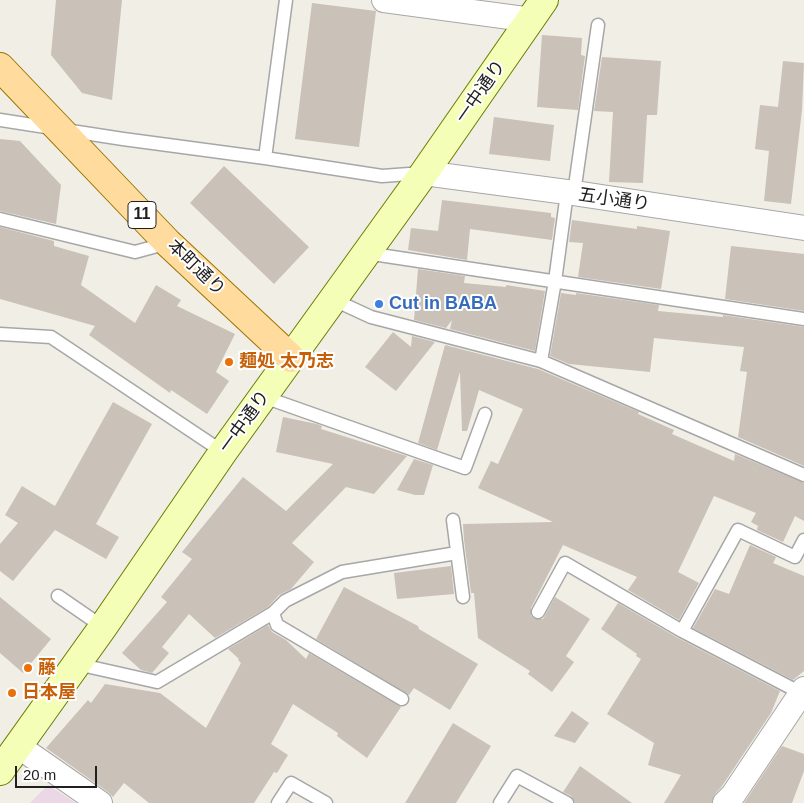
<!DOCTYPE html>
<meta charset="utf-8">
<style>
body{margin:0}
#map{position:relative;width:804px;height:803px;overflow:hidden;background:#f1eee6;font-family:Helvetica,sans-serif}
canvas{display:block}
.scale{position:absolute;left:15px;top:766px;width:82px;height:22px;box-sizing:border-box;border:2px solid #202020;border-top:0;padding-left:6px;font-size:15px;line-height:18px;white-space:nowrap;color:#202020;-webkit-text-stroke:4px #fff;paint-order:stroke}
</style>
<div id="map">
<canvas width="804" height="803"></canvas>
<div class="scale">20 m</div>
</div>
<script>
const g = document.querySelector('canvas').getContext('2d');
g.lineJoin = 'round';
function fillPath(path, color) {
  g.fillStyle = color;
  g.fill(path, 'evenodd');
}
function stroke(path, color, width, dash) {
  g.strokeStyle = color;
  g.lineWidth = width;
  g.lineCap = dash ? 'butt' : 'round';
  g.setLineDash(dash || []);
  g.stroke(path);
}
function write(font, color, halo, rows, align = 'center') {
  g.font = font + ' Helvetica,"Noto Sans JP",sans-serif';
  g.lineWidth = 4;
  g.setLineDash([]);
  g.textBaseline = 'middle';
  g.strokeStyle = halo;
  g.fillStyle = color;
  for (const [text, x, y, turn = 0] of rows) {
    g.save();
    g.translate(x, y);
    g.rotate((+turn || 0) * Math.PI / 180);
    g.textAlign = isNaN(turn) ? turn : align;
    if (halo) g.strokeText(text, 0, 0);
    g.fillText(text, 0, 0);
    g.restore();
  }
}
fillPath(new Path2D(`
 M 48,785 L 76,803 L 30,803 Z`), '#ebd7e6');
fillPath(new Path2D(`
 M 56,0 L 122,0 L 112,100 L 82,93 L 51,55 Z
 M 312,3 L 376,11 L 359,147 L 295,139 Z
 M 542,35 L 582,38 L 581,55 L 585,56 L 578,110 L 537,107 Z
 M 602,57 L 661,61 L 657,115 L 647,115 L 643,183 L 609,182 L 613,112 L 594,111 Z
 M 783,61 L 804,63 L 802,110 L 791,204 L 764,201 L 769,151 L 755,149 L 760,105 L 778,107 Z
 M 494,117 L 554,125 L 550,161 L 489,154 Z
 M 0,139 L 20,141 L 61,185 L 56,224 L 0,211 Z
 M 224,166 L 309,247 L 274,284 L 190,203 Z
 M 442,200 L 551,213 L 551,217 L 555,218 L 552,240 L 470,229 L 467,260 L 408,250 L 411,228 L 438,231 Z
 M 572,220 L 637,229 L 637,226 L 670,231 L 661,289 L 578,277 L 583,243 L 569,242 Z
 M 0,227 L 54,241 L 54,246 L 89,256 L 81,285 L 135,323 L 156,285 L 181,300 L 177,306 L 235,334 L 216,372 L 229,381 L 207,414 L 171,390 L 170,393 L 89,335 L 95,326 L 0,299 Z
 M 731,246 L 804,254 L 804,311 L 725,299 Z
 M 418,269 L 465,276 L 464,283 L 506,287 L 506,285 L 545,291 L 535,351 L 450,329 L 452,320 L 446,328 L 414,320 Z
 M 561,293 L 576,295 L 576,293 L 659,305 L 658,311 L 723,317 L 723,315 L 804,327 L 804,466 L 738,437 L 747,372 L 740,371 L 744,347 L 654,338 L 650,372 L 569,364 L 550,356 Z
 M 393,332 L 411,347 L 412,336 L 435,342 L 396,391 L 365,367 Z
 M 445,345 L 538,369 L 639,412 L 638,414 L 674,430 L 672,434 L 734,461 L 735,454 L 804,483 L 804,521 L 795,516 L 783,542 L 757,530 L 758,526 L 751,522 L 756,513 L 714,496 L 678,572 L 699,583 L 679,620 L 628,590 L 637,577 L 563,545 L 531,608 L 531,616 L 535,619 L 543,619 L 555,597 L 590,619 L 566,656 L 574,662 L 552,692 L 528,674 L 530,671 L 478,638 L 474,593 L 471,593 L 464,540 L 463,524 L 553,522 L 478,488 L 491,461 L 498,464 L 523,409 L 479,390 L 467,431 L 462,431 L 460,372 L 437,450 L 418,443 Z
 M 113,402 L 152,424 L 96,524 L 119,537 L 106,559 L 55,530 L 13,581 L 0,571 L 0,544 L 18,523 L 5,515 L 22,486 L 55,506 Z
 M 283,417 L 317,424 L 322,426 L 321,429 L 407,456 L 374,494 L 346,487 L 292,543 L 314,562 L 291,589 L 279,595 L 268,607 L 215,638 L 189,614 L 162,647 L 169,653 L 152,673 L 141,670 L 122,653 L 167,602 L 161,597 L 192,559 L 182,552 L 243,477 L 286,511 L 333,464 L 276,452 Z
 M 414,459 L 433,465 L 424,495 L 415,495 L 397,490 Z
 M 750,545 L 776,557 L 773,563 L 804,576 L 804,671 L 793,680 L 693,628 L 715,589 L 729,594 Z
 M 451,566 L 454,594 L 397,599 L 394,573 Z
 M 344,587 L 418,626 L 419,629 L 478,664 L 450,710 L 414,688 L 409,695 L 316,639 Z
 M 0,597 L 51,639 L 23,673 L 0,653 Z
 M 618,603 L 678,638 L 780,691 L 771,713 L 722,786 L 715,794 L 712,803 L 664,803 L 681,775 L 648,765 L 654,743 L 607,714 L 641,659 L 636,656 L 637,654 L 601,629 Z
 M 268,625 L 272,632 L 286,640 L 306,659 L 309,653 L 401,707 L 367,758 L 337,736 L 338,733 L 293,704 L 271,744 L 288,755 L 277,773 L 274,772 L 254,803 L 149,803 L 124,783 L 113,797 L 108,792 L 46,748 L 88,700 L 91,703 L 105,684 L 160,693 L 206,728 L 241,663 L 238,660 L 239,659 L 228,649 Z
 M 572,711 L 589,723 L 575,743 L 554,736 Z
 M 453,723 L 491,746 L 456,803 L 405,803 Z
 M 782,746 L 804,754 L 804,771 L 792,803 L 744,803 Z
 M 580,766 L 632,803 L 575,803 L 571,796 L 563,792 Z`), '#cac1b8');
const lane = new Path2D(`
 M 0,120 L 123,139 L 265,158 L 382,176 L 423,173
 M 265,158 L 286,0
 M 574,193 L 598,25
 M 0,219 L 135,252 L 168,243
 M 366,253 L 804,319
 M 332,299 L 371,317 L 541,361 L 804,475
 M 0,334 L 51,337 L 223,452
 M 541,361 L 555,281 L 567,193
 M 264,397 L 465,468 L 485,414
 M 453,520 L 463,597
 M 58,596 L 103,627
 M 538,612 L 565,563 L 682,631 L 801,693
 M 273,613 L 277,625 L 402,699
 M 682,631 L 738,530 L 795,557 L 804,540
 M 77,664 L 157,682 L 273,613 L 285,601 L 342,572 L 457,553
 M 278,803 L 291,783 L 326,803
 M 500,803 L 517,776 L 567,803`);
const street = new Path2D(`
 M 384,0 L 532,20
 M 424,173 L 574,193 L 804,228
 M 18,746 L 100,803
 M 725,803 L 733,795 L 804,689`);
const secondary = new Path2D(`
 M 0,771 L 103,627 L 223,452 L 424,173 L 544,0`);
const primary = new Path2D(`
 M 0,67 L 168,243 L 291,358`);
stroke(lane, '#a7a7a7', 15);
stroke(street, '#a7a7a7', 26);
stroke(secondary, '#677e00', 30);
stroke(primary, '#9c7400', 30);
stroke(lane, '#fff', 12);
stroke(street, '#fff', 24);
stroke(secondary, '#f5feb7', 28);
stroke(primary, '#ffdc9d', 28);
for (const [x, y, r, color] of [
 [379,304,5,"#3f7fe0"],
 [229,362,5,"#e8710a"],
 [28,668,5,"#e8710a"],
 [12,693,5,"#e8710a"]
]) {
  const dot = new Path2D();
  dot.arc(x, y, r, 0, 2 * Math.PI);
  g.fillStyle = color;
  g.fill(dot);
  stroke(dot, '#fff', 2);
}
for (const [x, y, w] of [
 [142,215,28]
]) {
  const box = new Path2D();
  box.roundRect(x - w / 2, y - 13.5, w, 27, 4);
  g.fillStyle = '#fff';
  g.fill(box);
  stroke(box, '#202020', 1);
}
write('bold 16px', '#202020', null, [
 ["11",142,215]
]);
write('18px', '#202020', '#fff', [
 ["一中通り",481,92,-55],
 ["五小通り",614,200,8],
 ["本町通り",196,268,44],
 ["一中通り",245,422,-54]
]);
write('bold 18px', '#366cbe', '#fff', [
 ["Cut in BABA",389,304]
], 'left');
write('bold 18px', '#c56008', '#fff', [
 ["麺処 太乃志",239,362],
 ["藤",38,668],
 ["日本屋",22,693]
], 'left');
</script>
